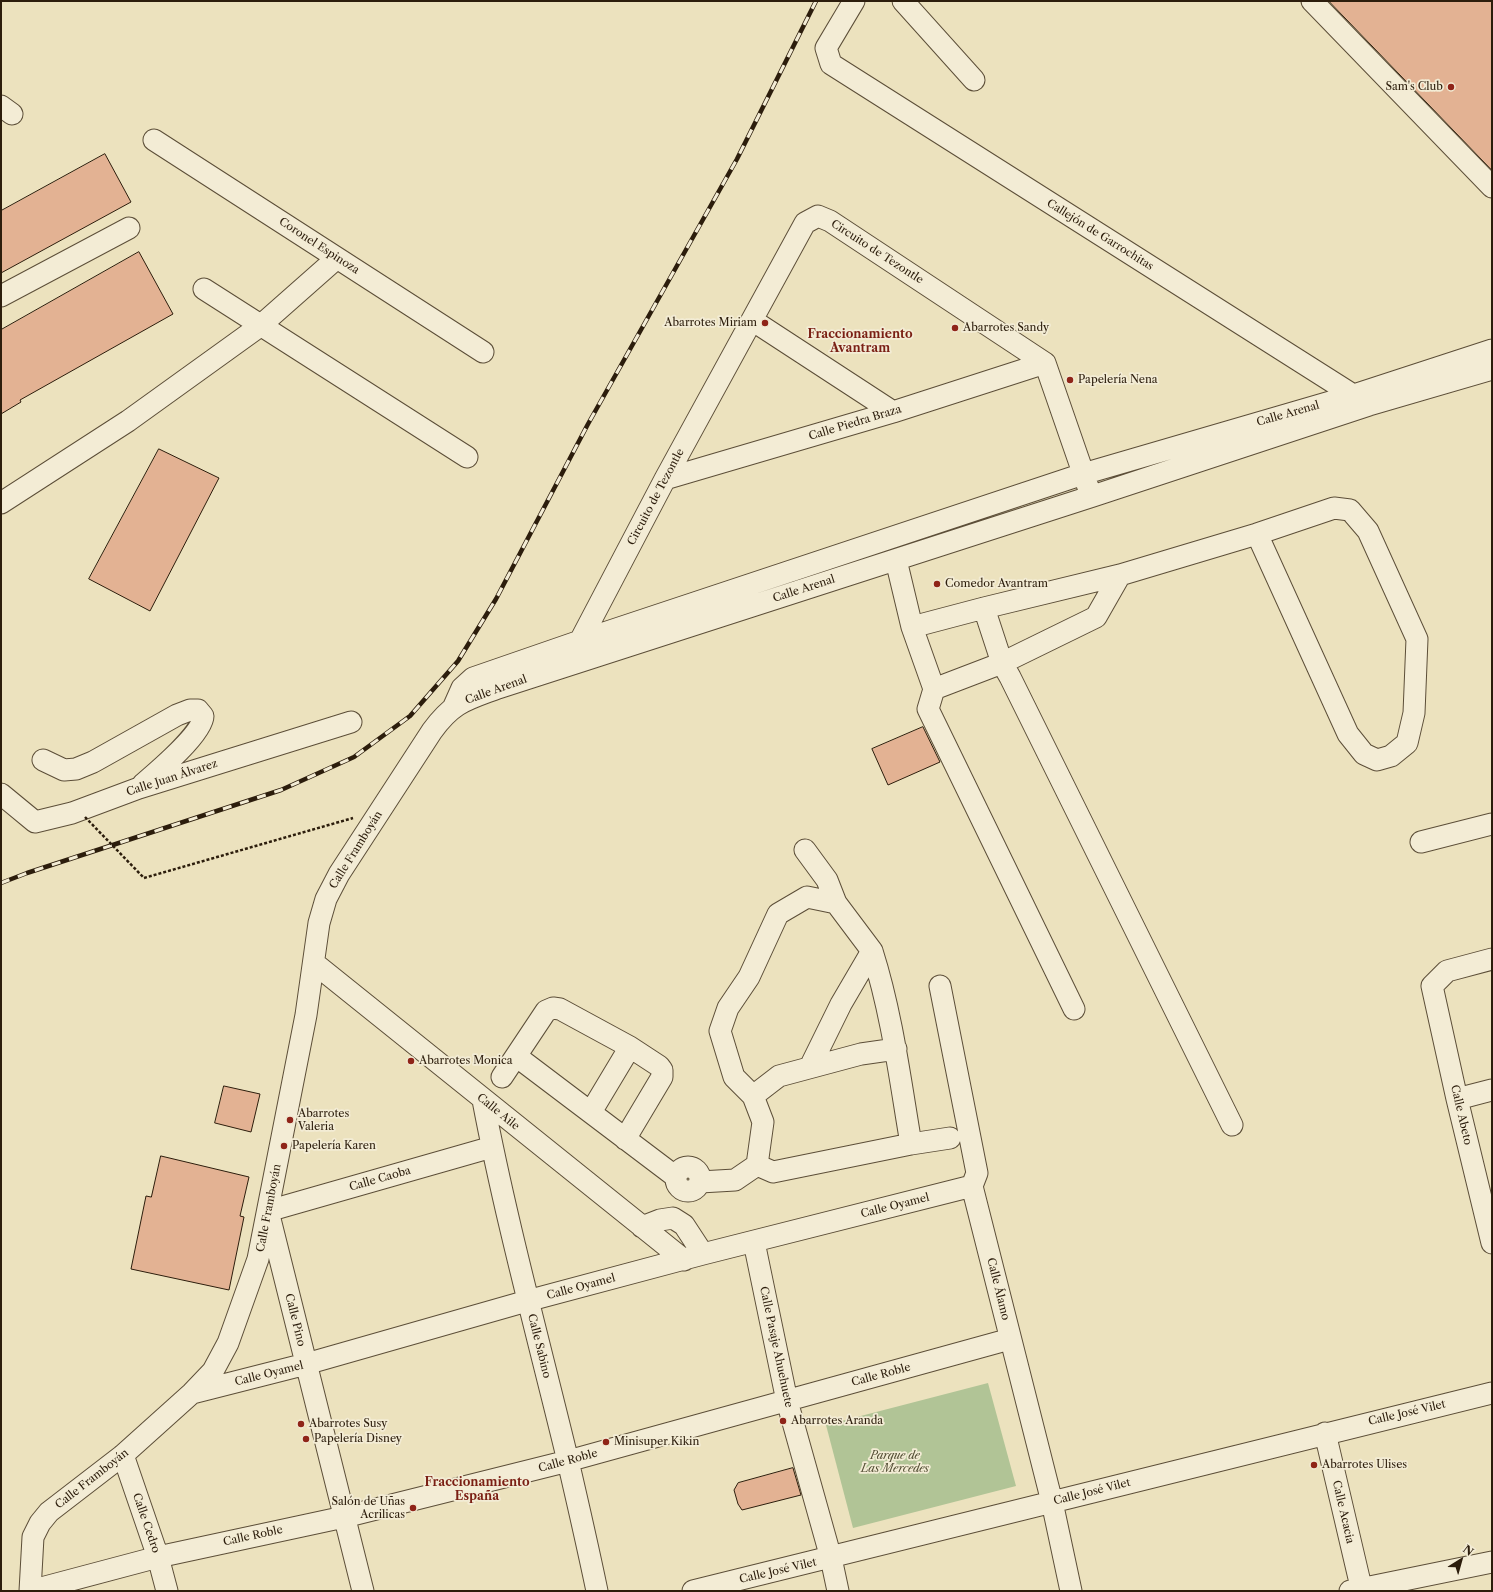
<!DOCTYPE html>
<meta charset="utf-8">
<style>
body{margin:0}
#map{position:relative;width:1493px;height:1592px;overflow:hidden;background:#ece2be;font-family:"Libre Caslon Text",serif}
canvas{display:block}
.frame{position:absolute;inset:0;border:2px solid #2c1d0c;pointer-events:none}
.north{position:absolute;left:1441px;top:1540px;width:40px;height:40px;-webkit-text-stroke:3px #f3ecd5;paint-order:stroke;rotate:37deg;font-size:11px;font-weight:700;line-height:16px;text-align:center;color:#2c1d0c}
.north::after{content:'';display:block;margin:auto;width:14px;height:18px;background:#2c1d0c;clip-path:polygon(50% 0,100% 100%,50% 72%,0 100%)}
</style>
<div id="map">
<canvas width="1493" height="1592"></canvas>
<div class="frame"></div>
<div class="north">N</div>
</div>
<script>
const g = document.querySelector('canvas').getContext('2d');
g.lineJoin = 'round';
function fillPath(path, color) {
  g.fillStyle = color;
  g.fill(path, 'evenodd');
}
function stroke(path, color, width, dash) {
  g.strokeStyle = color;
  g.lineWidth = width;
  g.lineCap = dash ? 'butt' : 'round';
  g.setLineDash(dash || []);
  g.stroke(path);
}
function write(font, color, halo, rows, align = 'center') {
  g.font = font + ' "Libre Caslon Text",serif';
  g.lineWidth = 3.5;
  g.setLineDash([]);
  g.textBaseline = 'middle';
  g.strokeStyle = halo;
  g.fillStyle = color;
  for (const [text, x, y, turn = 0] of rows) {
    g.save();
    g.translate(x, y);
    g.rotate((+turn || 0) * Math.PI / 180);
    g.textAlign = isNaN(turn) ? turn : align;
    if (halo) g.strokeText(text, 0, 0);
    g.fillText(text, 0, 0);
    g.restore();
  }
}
fillPath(new Path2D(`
 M 988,1383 L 1016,1486 L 853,1528 L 826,1425 Z`), '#b1c496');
const building = new Path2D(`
 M 1329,1 L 1492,1 L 1492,170 Z
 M 105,154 L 131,202 L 1,273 L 1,211 Z
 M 139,252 L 173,314 L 20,400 L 21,402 L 1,414 L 1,330 Z
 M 159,449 L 219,478 L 150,611 L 89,579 Z
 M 923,727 L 940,762 L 888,785 L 872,749 Z
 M 224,1086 L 260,1094 L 251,1132 L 215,1123 Z
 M 161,1156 L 249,1177 L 240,1216 L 244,1217 L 229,1290 L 131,1269 L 146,1196 L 151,1197 Z
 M 793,1468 L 801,1495 L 742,1510 L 738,1504 L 734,1490 L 738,1483 Z`);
fillPath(building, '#e3b293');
stroke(building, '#2c1d0c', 1);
const minor = new Path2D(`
 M 854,1 L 826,48 L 831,64 L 1361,400
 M 903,1 L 974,80
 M 1312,1 L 1492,187
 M 1,106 L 12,114
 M 154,140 L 483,352
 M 204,289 L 467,457
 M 1,296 L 129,228
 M 752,320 L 893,412
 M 665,479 L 893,412 L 1045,363
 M 1,503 L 128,421 L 260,326 L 337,258
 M 1334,508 L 1350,510 L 1368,531 L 1417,639 L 1414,713 L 1407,743 L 1391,756 L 1377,760 L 1364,754 L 1348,734 L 1257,534 Z
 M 896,560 L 912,627 L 984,608 L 1120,575 L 1257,534
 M 984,608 L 1002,663 L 1096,617 L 1120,575
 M 912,627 L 934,689 L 928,709 L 1074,1009
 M 580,641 L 665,479 L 805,223 L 818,216 L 830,221 L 1045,363 L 1088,487
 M 934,689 L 1002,663 L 1010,677 L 1232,1125
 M 454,706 L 462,688 L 473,678 L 580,641 L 1083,474 L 1354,395 L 1492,350
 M 43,760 L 64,770 L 76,769 L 93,762 L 177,715 L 190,710 L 198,710 L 203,716 C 203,733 157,772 143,784
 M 1,794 L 35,822 L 72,813 L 139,788 L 351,722
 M 1421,842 L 1492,824
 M 805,850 L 827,880 L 836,903
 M 872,951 C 892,1014 900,1079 911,1144
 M 1492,959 L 1447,971 L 1432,986 L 1457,1099 L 1492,1243
 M 314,963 L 684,1260
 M 940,986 L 977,1173 L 972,1186 L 1052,1502 L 1071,1591
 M 516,1056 L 676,1177
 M 502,1077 L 546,1011 L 553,1008 L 560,1009 L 630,1047 L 659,1066 L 662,1070 L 662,1077 L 625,1139
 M 753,1096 L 779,1076 L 861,1054 L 896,1049
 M 1457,1099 L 1492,1090
 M 483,1100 C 506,1221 539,1341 568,1461 C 578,1504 588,1548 597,1591
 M 591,1112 L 630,1047
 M 757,1165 L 773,1172 L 911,1144 L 950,1138
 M676 1179a12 12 0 1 1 24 0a12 12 0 1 1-24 0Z
 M 700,1182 L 735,1180 L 757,1165 L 763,1122 L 753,1096 L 734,1077 L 720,1031 L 728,1008 L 749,977 L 778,914 L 807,897 L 836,903 L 872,951 L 841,1004 L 810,1067
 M 642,1227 L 660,1220 L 673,1218 L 684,1225 L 703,1254
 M 754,1242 L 787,1401 L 831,1558 L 838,1591
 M 192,1393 L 306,1364 L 527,1301 L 703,1254 L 972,1186
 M 1325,1433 L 1362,1591
 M 123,1455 L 158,1557 L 167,1591
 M 30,1591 L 33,1537 L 40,1523 L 49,1512 L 123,1455 L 192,1393 L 213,1371 L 228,1343 L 258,1259 L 306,1015 L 319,923 L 326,899 L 339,874 L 432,731 C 453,702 466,700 498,688 L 1093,496 L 1369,405 L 1492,369
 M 30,1591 L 158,1557 L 344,1517 L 568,1461 L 1010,1339
 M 363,1591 L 268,1211 L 492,1147
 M 693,1591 C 960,1527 1225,1457 1492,1393
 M 1350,1591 L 1492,1562`);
stroke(minor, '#5c4e38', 23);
stroke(new Path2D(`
 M 144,878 L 353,818`), '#2c1d0c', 2.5, [3, 2]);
stroke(minor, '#f3ecd5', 21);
const rail = new Path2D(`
 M 1,883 L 27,873 L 281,790 L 354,757 L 410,716 L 458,661 L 496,599 L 588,424 L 737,159 L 816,1`);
stroke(rail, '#2c1d0c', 4.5);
stroke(rail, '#f3ecd5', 3, [9]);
stroke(new Path2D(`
 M 85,817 L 144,878`), '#2c1d0c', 2.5, [3, 2]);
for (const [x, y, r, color] of [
 [1451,87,4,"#8f2418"],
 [765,323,4,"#8f2418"],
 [955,328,4,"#8f2418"],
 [1070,380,4,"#8f2418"],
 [937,584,4,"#8f2418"],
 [411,1061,4,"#8f2418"],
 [290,1120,4,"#8f2418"],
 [284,1146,4,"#8f2418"],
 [783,1421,4,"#8f2418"],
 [301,1424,4,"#8f2418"],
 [306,1439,4,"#8f2418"],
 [606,1442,4,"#8f2418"],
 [1314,1465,4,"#8f2418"],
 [413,1508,4,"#8f2418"]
]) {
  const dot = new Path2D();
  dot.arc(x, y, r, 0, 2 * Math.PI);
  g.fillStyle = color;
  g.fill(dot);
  stroke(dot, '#f3ecd5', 1.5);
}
write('11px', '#2c1d0c', '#f3ecd5', [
 ["Sam's Club",1443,87,"right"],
 ["Abarrotes Miriam",757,323,"right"],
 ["Abarrotes Sandy",963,328],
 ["Papelería Nena",1078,380],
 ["Comedor Avantram",945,584],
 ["Abarrotes Monica",419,1061],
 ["Abarrotes",298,1114],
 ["Valeria",298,1127],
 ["Papelería Karen",292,1146],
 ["Abarrotes Aranda",791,1421],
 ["Abarrotes Susy",309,1424],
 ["Papelería Disney",314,1439],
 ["Minisuper Kikin",614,1442],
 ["Abarrotes Ulises",1322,1465],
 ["Salón de Uñas",405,1502,"right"],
 ["Acrilicas",405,1515,"right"]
], 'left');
write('11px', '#2c1d0c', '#f3ecd5', [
 ["Callejón de Garrochitas",1100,235,32],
 ["Coronel Espinoza",319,246,33],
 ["Circuito de Tezontle",877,252,33],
 ["Calle Arenal",1288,414,-16],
 ["Calle Piedra Braza",855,423,-17],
 ["Circuito de Tezontle",656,497,-62],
 ["Calle Arenal",804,589,-18],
 ["Calle Arenal",496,690,-20],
 ["Calle Juan Álvarez",172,778,-18],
 ["Calle Framboyán",356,850,-58],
 ["Calle Aile",498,1112,39],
 ["Calle Abeto",1461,1115,77],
 ["Calle Caoba",380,1179,-16],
 ["Calle Oyamel",895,1206,-14],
 ["Calle Framboyán",269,1208,-79],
 ["Calle Oyamel",581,1287,-15],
 ["Calle Álamo",998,1289,76],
 ["Calle Pino",295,1320,76],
 ["Calle Sabino",539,1346,76],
 ["Calle Pasaje Ahuehuete",776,1347,78],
 ["Calle Oyamel",269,1374,-14],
 ["Calle Roble",881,1375,-15],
 ["Calle José Vilet",1407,1413,-13],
 ["Calle Roble",568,1461,-15],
 ["Calle Framboyán",92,1479,-38],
 ["Calle José Vilet",1092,1492,-14],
 ["Calle Acacia",1343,1512,77],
 ["Calle Cedro",146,1523,71],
 ["Calle Roble",253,1536,-12],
 ["Calle José Vilet",778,1571,-13]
]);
write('italic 11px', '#544f35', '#f3ecd5', [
 ["Parque de",895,1456],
 ["Las Mercedes",895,1469]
]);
write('bold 12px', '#7a1f14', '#f3ecd5', [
 ["Fraccionamiento",860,335],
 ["Avantram",860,349],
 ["Fraccionamiento",477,1483],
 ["España",477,1497]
]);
</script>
